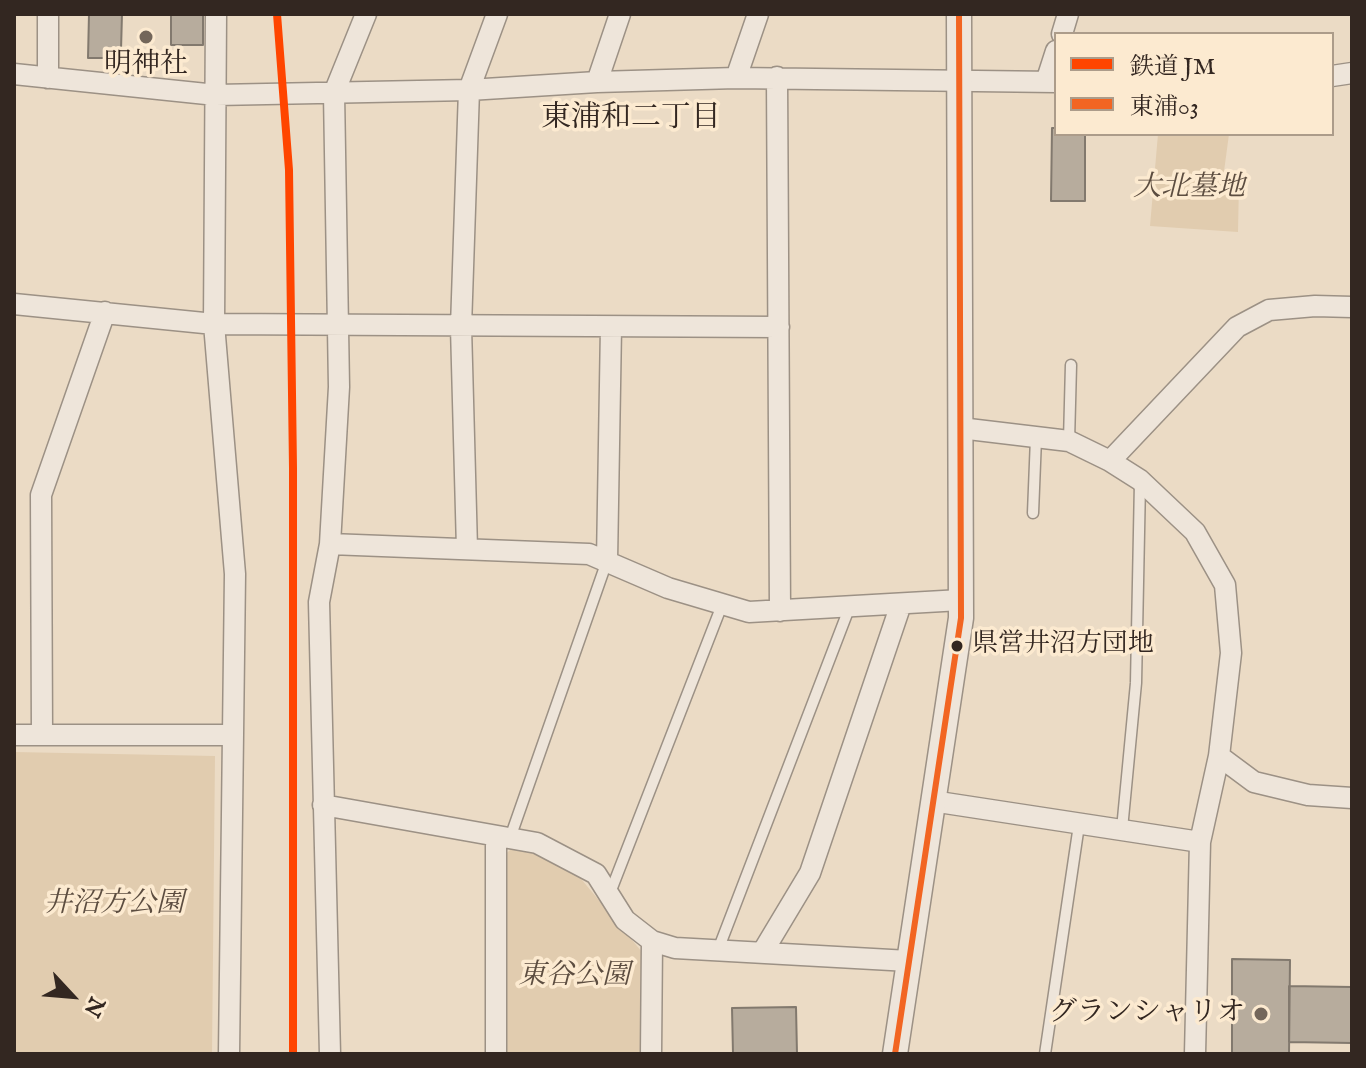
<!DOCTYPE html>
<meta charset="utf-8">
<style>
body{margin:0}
#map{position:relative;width:1366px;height:1068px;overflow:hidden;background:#ebdbc5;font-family:"IM FELL English","Noto Serif JP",serif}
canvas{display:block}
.frame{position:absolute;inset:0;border:16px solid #332721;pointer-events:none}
.legend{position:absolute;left:1054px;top:32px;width:280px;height:104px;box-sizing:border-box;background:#fcead0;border:2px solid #ac9c8a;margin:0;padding:10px 14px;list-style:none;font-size:24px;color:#332721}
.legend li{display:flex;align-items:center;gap:16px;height:40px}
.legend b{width:40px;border:2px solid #ac9c8a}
.north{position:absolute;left:32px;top:956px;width:80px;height:80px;-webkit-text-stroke:6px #fcead0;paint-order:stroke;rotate:116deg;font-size:22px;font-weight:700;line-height:32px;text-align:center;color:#332721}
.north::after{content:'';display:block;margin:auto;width:28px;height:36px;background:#332721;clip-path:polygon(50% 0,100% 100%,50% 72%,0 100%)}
</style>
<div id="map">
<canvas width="1366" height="1068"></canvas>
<div class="frame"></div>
<ul class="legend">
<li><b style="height:10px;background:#ff4500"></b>鉄道 JM</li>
<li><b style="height:10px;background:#f26522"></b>東浦03</li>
</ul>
<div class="north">N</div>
</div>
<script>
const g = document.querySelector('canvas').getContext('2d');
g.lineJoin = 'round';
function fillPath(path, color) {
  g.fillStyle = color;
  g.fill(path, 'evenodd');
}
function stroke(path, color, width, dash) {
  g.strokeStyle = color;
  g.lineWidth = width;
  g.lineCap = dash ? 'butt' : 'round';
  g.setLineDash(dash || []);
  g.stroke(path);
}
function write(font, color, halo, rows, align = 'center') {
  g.font = font + ' "IM FELL English","Noto Serif JP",serif';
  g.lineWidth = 7;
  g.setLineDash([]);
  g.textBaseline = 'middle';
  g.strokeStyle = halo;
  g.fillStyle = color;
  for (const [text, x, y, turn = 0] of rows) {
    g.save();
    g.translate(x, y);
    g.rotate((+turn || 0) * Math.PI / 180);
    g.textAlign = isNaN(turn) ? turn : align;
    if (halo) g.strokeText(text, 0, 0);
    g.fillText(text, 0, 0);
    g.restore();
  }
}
fillPath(new Path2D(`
 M 1158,134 L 1229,134 L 1223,179 L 1239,182 L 1238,232 L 1150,226 Z
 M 14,752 L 215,756 L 212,1054 L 14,1054 Z
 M 514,847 L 540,851 L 577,874 L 642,952 L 642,1054 L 506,1054 L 504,855 Z`), '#e1ccaf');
const building = new Path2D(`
 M 89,14 L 122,14 L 121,50 L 117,50 L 117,58 L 88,58 Z
 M 171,14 L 203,14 L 203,45 L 171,45 Z
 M 1052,128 L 1056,128 L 1056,134 L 1085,134 L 1085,201 L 1051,201 Z
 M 1232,959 L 1290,960 L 1289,1054 L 1232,1054 Z
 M 1289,986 L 1352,987 L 1352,1043 L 1289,1042 Z
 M 796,1007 L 797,1054 L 733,1054 L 732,1008 Z`);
fillPath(building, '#b7ac9d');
stroke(building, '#82796e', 2);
const service = new Path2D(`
 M 1069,441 L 1071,365
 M 1033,513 L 1036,438
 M 1122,829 L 1136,683 L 1140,482
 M 510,838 L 607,561
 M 610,893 L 722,605
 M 718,950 L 850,606
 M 1045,1054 L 1079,825`);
const minor = new Path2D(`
 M 216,14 L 214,324 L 235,574 L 229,1054
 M 1062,34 L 1068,14
 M 14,74 L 216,95 L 469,90 L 597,82 L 736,78 L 1056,82
 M 1332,76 L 1352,73
 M 777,77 L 780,611
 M 48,78 L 48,14
 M 736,78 L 758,14
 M 597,82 L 620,14
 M 1046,82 L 1056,51
 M 14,304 L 214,324 L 779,327
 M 960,428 L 1069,441 L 1110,461 L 1140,480 L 1195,532 L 1225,585 L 1231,653 L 1219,756 L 1200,842 L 1195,1054
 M 1110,461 L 1237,327 L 1269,310 L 1315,306 L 1352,307
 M 330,544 L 589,554 L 668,588 L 749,612 L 961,600
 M 467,549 L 461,327 L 469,90 L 497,14
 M 607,561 L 611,327
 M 14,735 L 233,735
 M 42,735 L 41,495 L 105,312
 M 1219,756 L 1254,782 L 1308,795 L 1352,798
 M 932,801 L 1200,842
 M 323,805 L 537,843 L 596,874 L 625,920 L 652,941 L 675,948 L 909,961
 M 496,836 L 496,1054
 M 762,953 L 810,873 L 901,604
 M 330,1054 L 319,602 L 330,544 L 339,387 L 334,93 L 366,14
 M 651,1054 L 652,941`);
const tertiary = new Path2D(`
 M 895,1054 L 961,618 L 959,14`);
stroke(service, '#9c9185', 13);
stroke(minor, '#9c9185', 23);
stroke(tertiary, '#9c9185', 27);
stroke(service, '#eee5da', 10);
stroke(minor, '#eee5da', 20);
stroke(tertiary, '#eee5da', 24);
stroke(new Path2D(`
 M 895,1054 L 961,618 L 959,14`), '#f26522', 6);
stroke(new Path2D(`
 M 277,14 L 289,170 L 293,468 L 293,1054`), '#ff4500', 8);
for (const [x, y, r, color] of [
 [146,37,8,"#73665a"],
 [957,646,7,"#332721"],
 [1261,1014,8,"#73665a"]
]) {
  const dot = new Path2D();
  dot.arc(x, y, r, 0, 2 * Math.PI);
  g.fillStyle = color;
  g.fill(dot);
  stroke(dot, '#fcead0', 3);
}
write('26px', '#332721', '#fcead0', [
 ["県営井沼方団地",972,646]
], 'left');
write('28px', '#332721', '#fcead0', [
 ["明神社",146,66],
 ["グランシャリオ",1245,1014,"right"]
]);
write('italic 28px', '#5c4d40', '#fcead0', [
 ["大北墓地",1189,189],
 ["井沼方公園",114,905],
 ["東谷公園",574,977]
]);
write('30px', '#332721', '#fcead0', [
 ["東浦和二丁目",631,120]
]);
</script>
